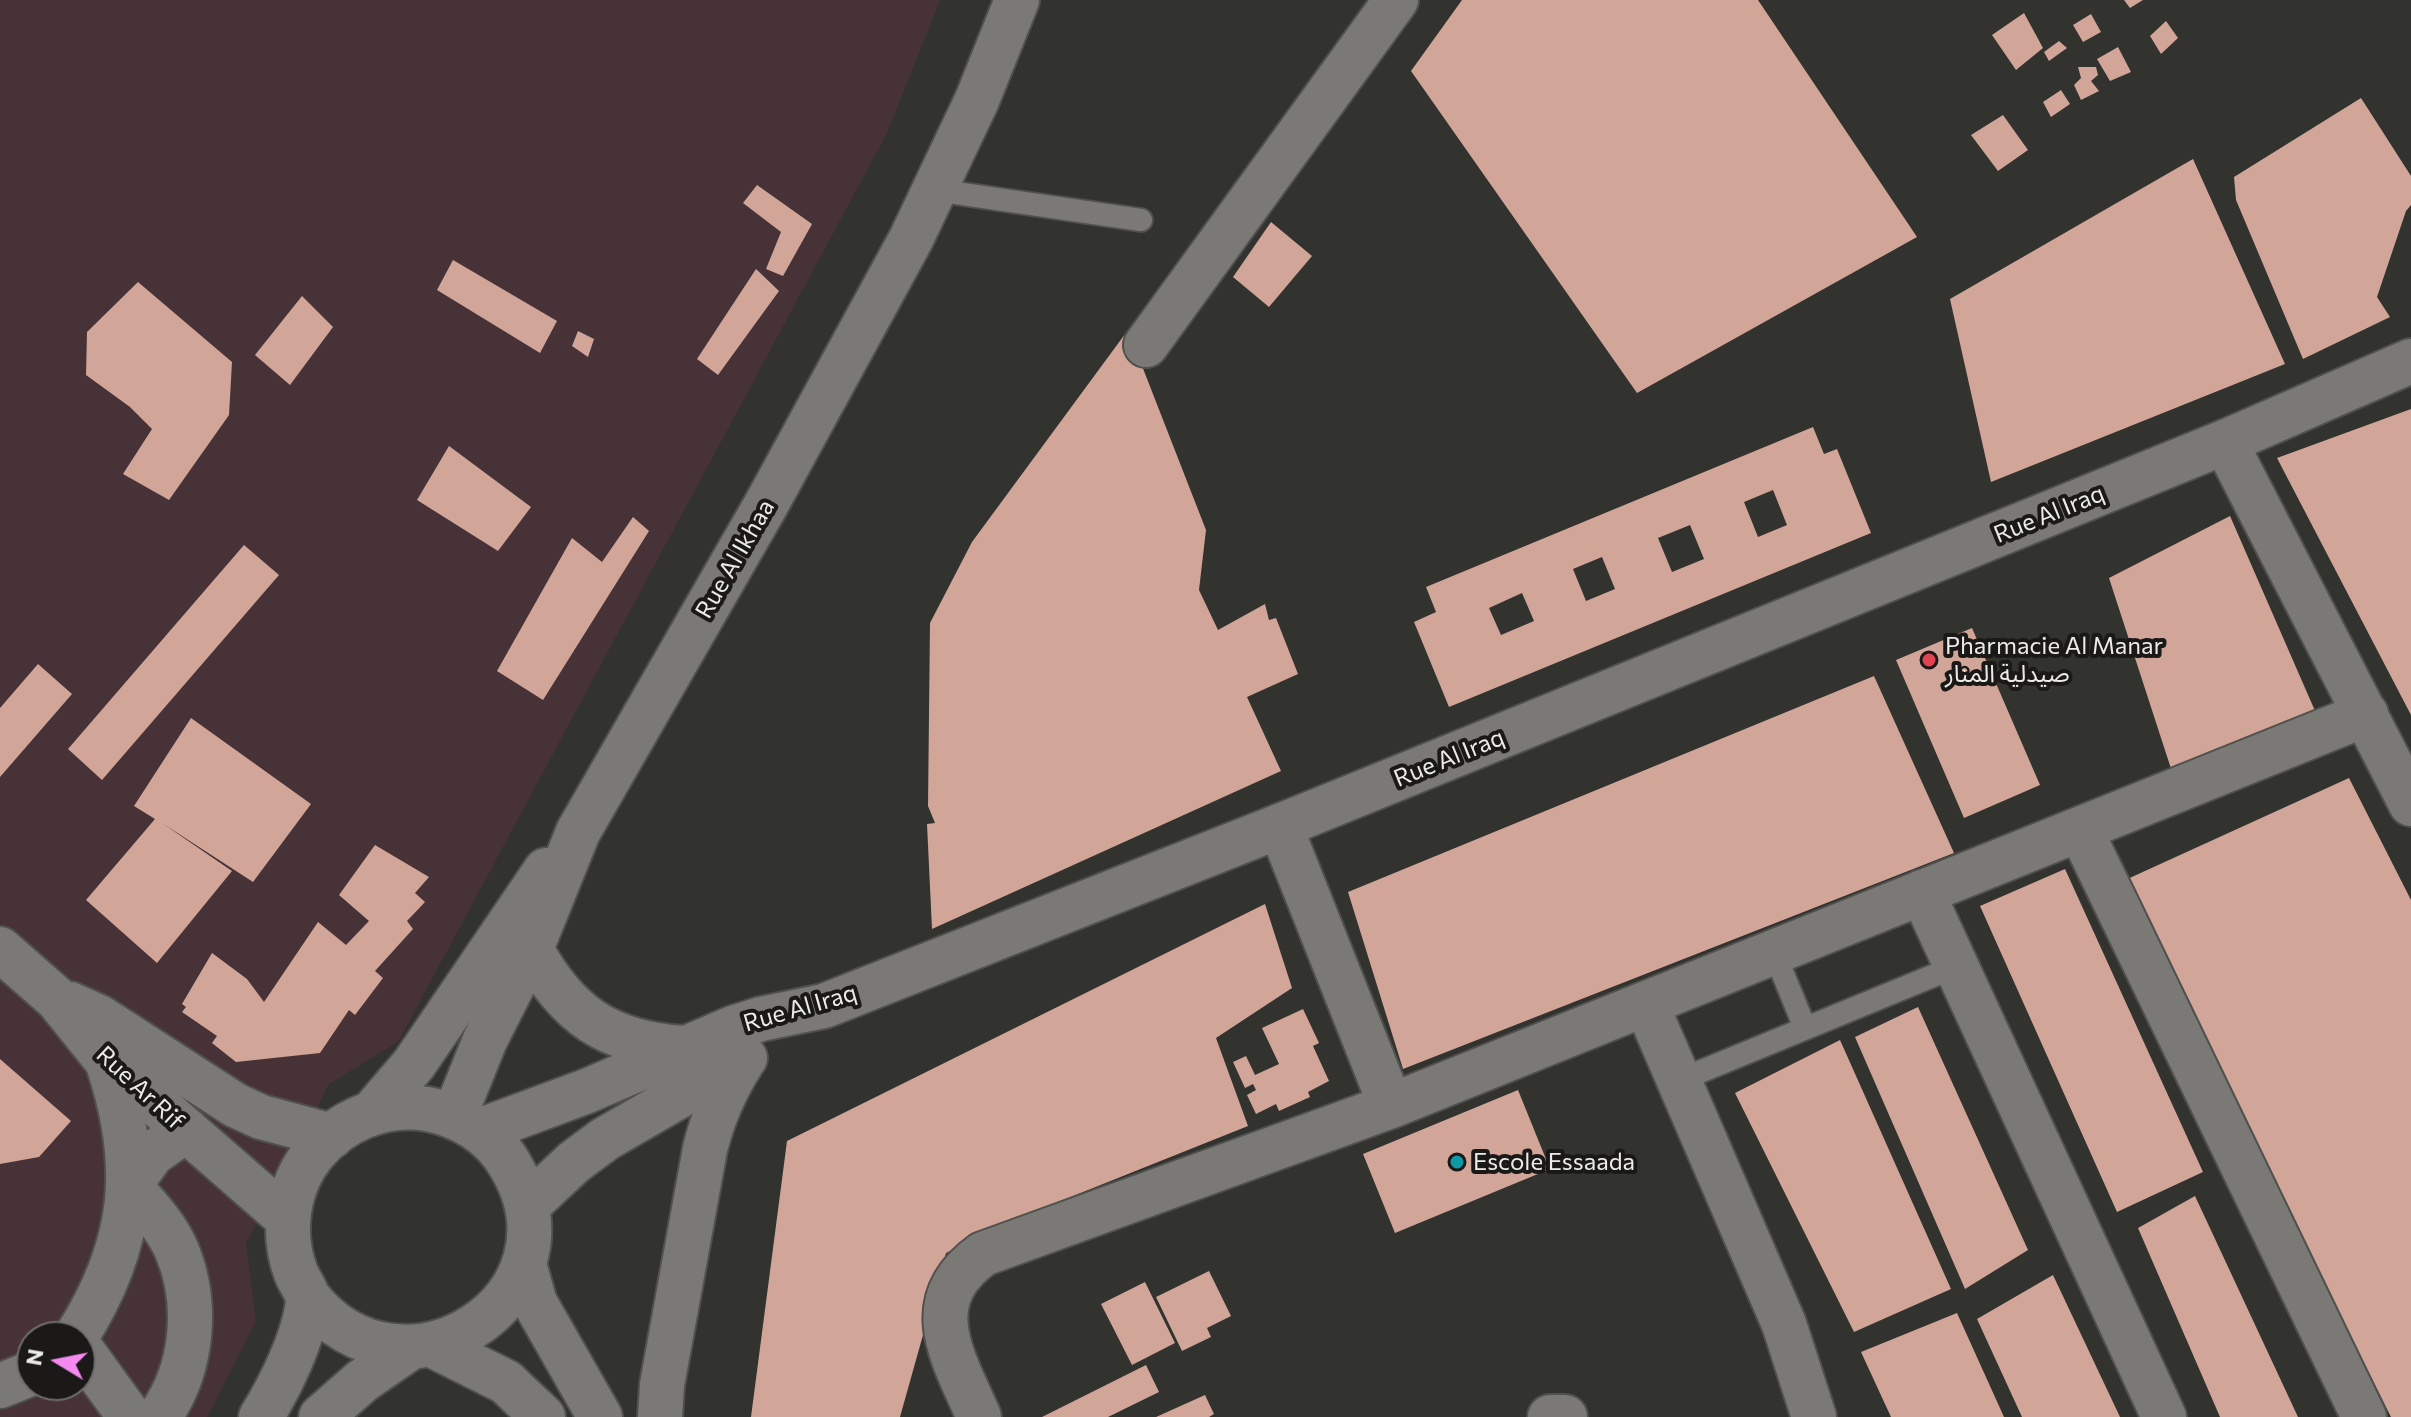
<!DOCTYPE html>
<meta charset="utf-8">
<style>
body{margin:0}
#map{position:relative;width:2411px;height:1417px;overflow:hidden;background:#32322f;font-family:Commissioner,sans-serif}
canvas{display:block}
.north{position:absolute;left:16px;top:1321px;width:80px;height:80px;box-sizing:border-box;background:#1a1918;border:2px solid #6e6d6c;border-radius:50%;rotate:280deg;font-size:22px;font-weight:700;line-height:32px;text-align:center;color:#ebebe9}
.north::after{content:'';display:block;margin:auto;width:28px;height:36px;background:#f489ef;clip-path:polygon(50% 0,100% 100%,50% 72%,0 100%)}
</style>
<div id="map">
<canvas width="2411" height="1417"></canvas>
<div class="north">N</div>
</div>
<script>
const g = document.querySelector('canvas').getContext('2d');
g.lineJoin = 'round';
function fillPath(path, color) {
  g.fillStyle = color;
  g.fill(path, 'evenodd');
}
function stroke(path, color, width, dash) {
  g.strokeStyle = color;
  g.lineWidth = width;
  g.lineCap = dash ? 'butt' : 'round';
  g.setLineDash(dash || []);
  g.stroke(path);
}
function write(font, color, halo, rows, align = 'center') {
  g.font = font + ' Commissioner,"Noto Sans Arabic",sans-serif';
  g.lineWidth = 8;
  g.setLineDash([]);
  g.textBaseline = 'middle';
  g.strokeStyle = halo;
  g.fillStyle = color;
  for (const [text, x, y, turn = 0] of rows) {
    g.save();
    g.translate(x, y);
    g.rotate((+turn || 0) * Math.PI / 180);
    g.textAlign = isNaN(turn) ? turn : align;
    if (halo) g.strokeText(text, 0, 0);
    g.fillText(text, 0, 0);
    g.restore();
  }
}
fillPath(new Path2D(`
 M 0,0 L 940,0 L 887,133 L 398,1042 L 329,1084 L 246,1243 L 256,1321 L 207,1417 L 0,1417 ZM 32,1337 L 80,1337 L 80,1385 L 32,1385 Z`), '#473337');
fillPath(new Path2D(`
 M 1462,0 L 1758,0 L 1917,237 L 1637,393 L 1411,71 Z
 M 2124,0 L 2143,0 L 2130,8 Z
 M 2024,13 L 2043,48 L 2016,70 L 1992,35 Z
 M 2091,14 L 2101,32 L 2083,42 L 2073,25 Z
 M 2166,21 L 2178,38 L 2161,54 L 2150,36 Z
 M 2059,41 L 2067,48 L 2049,61 L 2044,52 Z
 M 2118,47 L 2131,72 L 2110,81 L 2097,59 Z
 M 2078,67 L 2096,67 L 2098,75 L 2091,81 L 2099,91 L 2081,100 L 2074,85 L 2081,78 Z
 M 2061,90 L 2070,104 L 2051,117 L 2043,102 Z
 M 2361,98 L 2411,176 L 2411,205 L 2406,211 L 2377,297 L 2390,317 L 2303,359 L 2236,200 L 2234,177 Z
 M 2003,115 L 2028,150 L 1998,171 L 1971,135 Z
 M 2193,159 L 2285,364 L 1991,482 L 1950,299 Z
 M 757,185 L 812,224 L 783,276 L 766,269 L 781,232 L 743,203 Z
 M 1271,222 L 1312,256 L 1269,307 L 1233,277 Z
 M 453,260 L 557,321 L 540,353 L 437,290 Z
 M 756,269 L 779,291 L 718,375 L 697,359 Z
 M 138,282 L 232,362 L 229,415 L 169,500 L 123,474 L 152,429 L 130,407 L 86,375 L 87,332 Z
 M 302,296 L 333,327 L 290,385 L 255,355 Z
 M 1128,330 L 1206,530 L 1199,590 L 1218,630 L 1265,604 L 1269,620 L 1276,618 L 1298,674 L 1247,697 L 1281,771 L 932,929 L 927,824 L 935,823 L 928,806 L 930,623 L 972,542 Z
 M 578,331 L 594,339 L 588,357 L 572,346 Z
 M 2411,409 L 2411,715 L 2277,458 Z
 M 1813,427 L 1824,454 L 1837,449 L 1871,533 L 1449,707 L 1414,622 L 1436,612 L 1426,587 ZM 1773,490 L 1787,525 L 1758,537 L 1744,502 ZM 1690,525 L 1704,559 L 1672,572 L 1658,538 ZM 1602,557 L 1615,589 L 1586,601 L 1573,569 ZM 1522,593 L 1534,621 L 1501,635 L 1489,608 Z
 M 449,446 L 531,507 L 498,551 L 417,500 Z
 M 2230,516 L 2319,720 L 2176,784 L 2109,578 Z
 M 633,517 L 649,531 L 543,700 L 497,671 L 572,538 L 602,562 Z
 M 244,545 L 279,575 L 102,780 L 68,749 Z
 M 1972,628 L 2040,785 L 1964,818 L 1896,660 Z
 M 38,664 L 72,694 L 0,777 L 0,708 Z
 M 1874,676 L 1954,853 L 1403,1069 L 1348,892 Z
 M 191,718 L 311,804 L 253,882 L 162,823 L 232,871 L 157,963 L 86,900 L 155,819 L 134,806 Z
 M 2349,778 L 2411,900 L 2411,1417 L 2391,1417 L 2123,881 Z
 M 375,845 L 429,877 L 415,893 L 425,902 L 407,921 L 413,929 L 375,971 L 383,978 L 355,1015 L 349,1010 L 320,1053 L 236,1062 L 212,1043 L 217,1036 L 182,1012 L 186,1007 L 182,1004 L 212,953 L 247,979 L 264,1002 L 318,922 L 346,945 L 369,921 L 339,895 Z
 M 2065,869 L 2203,1172 L 2117,1212 L 1980,906 Z
 M 1265,904 L 1292,988 L 1216,1038 L 1248,1126 L 1018,1218 L 946,1253 L 900,1417 L 751,1417 L 787,1141 Z
 M 1918,1007 L 2028,1250 L 1965,1289 L 1855,1037 Z
 M 1303,1009 L 1319,1043 L 1313,1046 L 1329,1081 L 1308,1092 L 1310,1097 L 1279,1111 L 1276,1104 L 1256,1114 L 1247,1095 L 1256,1090 L 1253,1084 L 1245,1088 L 1233,1062 L 1246,1056 L 1255,1075 L 1279,1064 L 1262,1028 Z
 M 1840,1040 L 1951,1289 L 1854,1332 L 1735,1093 Z
 M 0,1059 L 71,1121 L 39,1157 L 0,1164 Z
 M 1518,1090 L 1550,1169 L 1395,1233 L 1363,1154 Z
 M 2195,1196 L 2298,1417 L 2220,1417 L 2138,1228 Z
 M 1209,1271 L 1231,1316 L 1207,1328 L 1211,1337 L 1182,1351 L 1156,1297 Z
 M 2053,1275 L 2120,1417 L 2022,1417 L 1977,1319 Z
 M 1145,1282 L 1175,1343 L 1132,1365 L 1101,1304 Z
 M 1957,1313 L 2004,1417 L 1891,1417 L 1861,1352 Z
 M 1146,1365 L 1159,1392 L 1108,1417 L 1042,1417 Z
 M 1205,1395 L 1214,1414 L 1209,1417 L 1156,1417 Z`), '#d2a599');
const lane = new Path2D(`
 M 935,190 L 1141,220
 M 1774,952 L 1805,1028
 M 1680,1080 L 1957,966`);
const street = new Path2D(`
 M 1146,345 L 1396,0
 M 2225,442 L 2411,804
 M 1280,826 L 1391,1106
 M 2080,829 L 2364,1417
 M 1922,892 L 2164,1417
 M 0,949 L 57,999 L 107,1061 L 288,1219
 M 70,1004 L 99,1017 L 235,1105 L 261,1117 L 332,1136
 M 1646,1004 L 1784,1324 L 1814,1417
 M 372,1113 L 414,1064 L 546,870
 M 454,1117 L 485,1040 L 531,949 L 578,832 L 767,503 L 911,239 L 977,100 L 1017,0
 M 524,1264 L 535,1303 L 600,1417
 M 436,1347 L 506,1382 L 543,1417
 M 979,1417 C 954,1359 916,1302 983,1254 L 1391,1106 L 2366,714
 M 1550,1417 L 1565,1417`);
const secondary = new Path2D(`
 M 531,949 C 567,1015 608,1043 683,1048
 M 479,1131 L 587,1091 L 733,1028 L 761,1019 L 824,1006 L 1280,826 L 2225,442 L 2411,361
 M 527,1206 L 574,1162 L 605,1139 L 745,1058
 M 76,1337 C 135,1244 142,1164 107,1061
 M 80,1348 L 130,1417
 M 0,1386 L 32,1373
 M 159,1417 C 193,1370 199,1304 177,1251 C 166,1225 147,1206 129,1186 L 152,1154 L 186,1130
 M 261,1417 C 280,1387 305,1336 308,1300 C 308,1292 299,1281 296,1273 C 281,1233 287,1186 314,1153 C 341,1120 385,1102 427,1109 C 461,1115 493,1135 510,1165 C 590,1298 402,1417 308,1297
 M 321,1417 L 362,1381 L 407,1350
 M 660,1417 L 662,1385 L 705,1149 C 713,1116 726,1087 744,1059`);
stroke(lane, '#50504e', 26);
stroke(street, '#50504e', 48);
stroke(secondary, '#50504e', 48);
stroke(lane, '#7a7976', 22);
stroke(street, '#7a7976', 44);
stroke(secondary, '#7a7976', 44);
for (const [x, y, r, color] of [
 [1929,660,8,"#e0444e"],
 [1457,1162,8,"#0f9aa8"]
]) {
  const dot = new Path2D();
  dot.arc(x, y, r, 0, 2 * Math.PI);
  g.fillStyle = color;
  g.fill(dot);
  stroke(dot, '#1a1918', 3);
}
write('24px', '#ebebe9', '#1a1918', [
 ["Rue Al Iraq",2049,514,-22],
 ["Rue Al Ikhaa",735,559,-60],
 ["Rue Al Iraq",1449,758,-22],
 ["Rue Al Iraq",800,1008,-16],
 ["Rue Ar Rif",140,1088,43]
]);
write('24px', '#ebebe9', '#1a1918', [
 ["Pharmacie Al Manar",1945,646],
 ["صيدلية المنار",1945,674],
 ["Escole Essaada",1473,1162]
], 'left');
</script>
